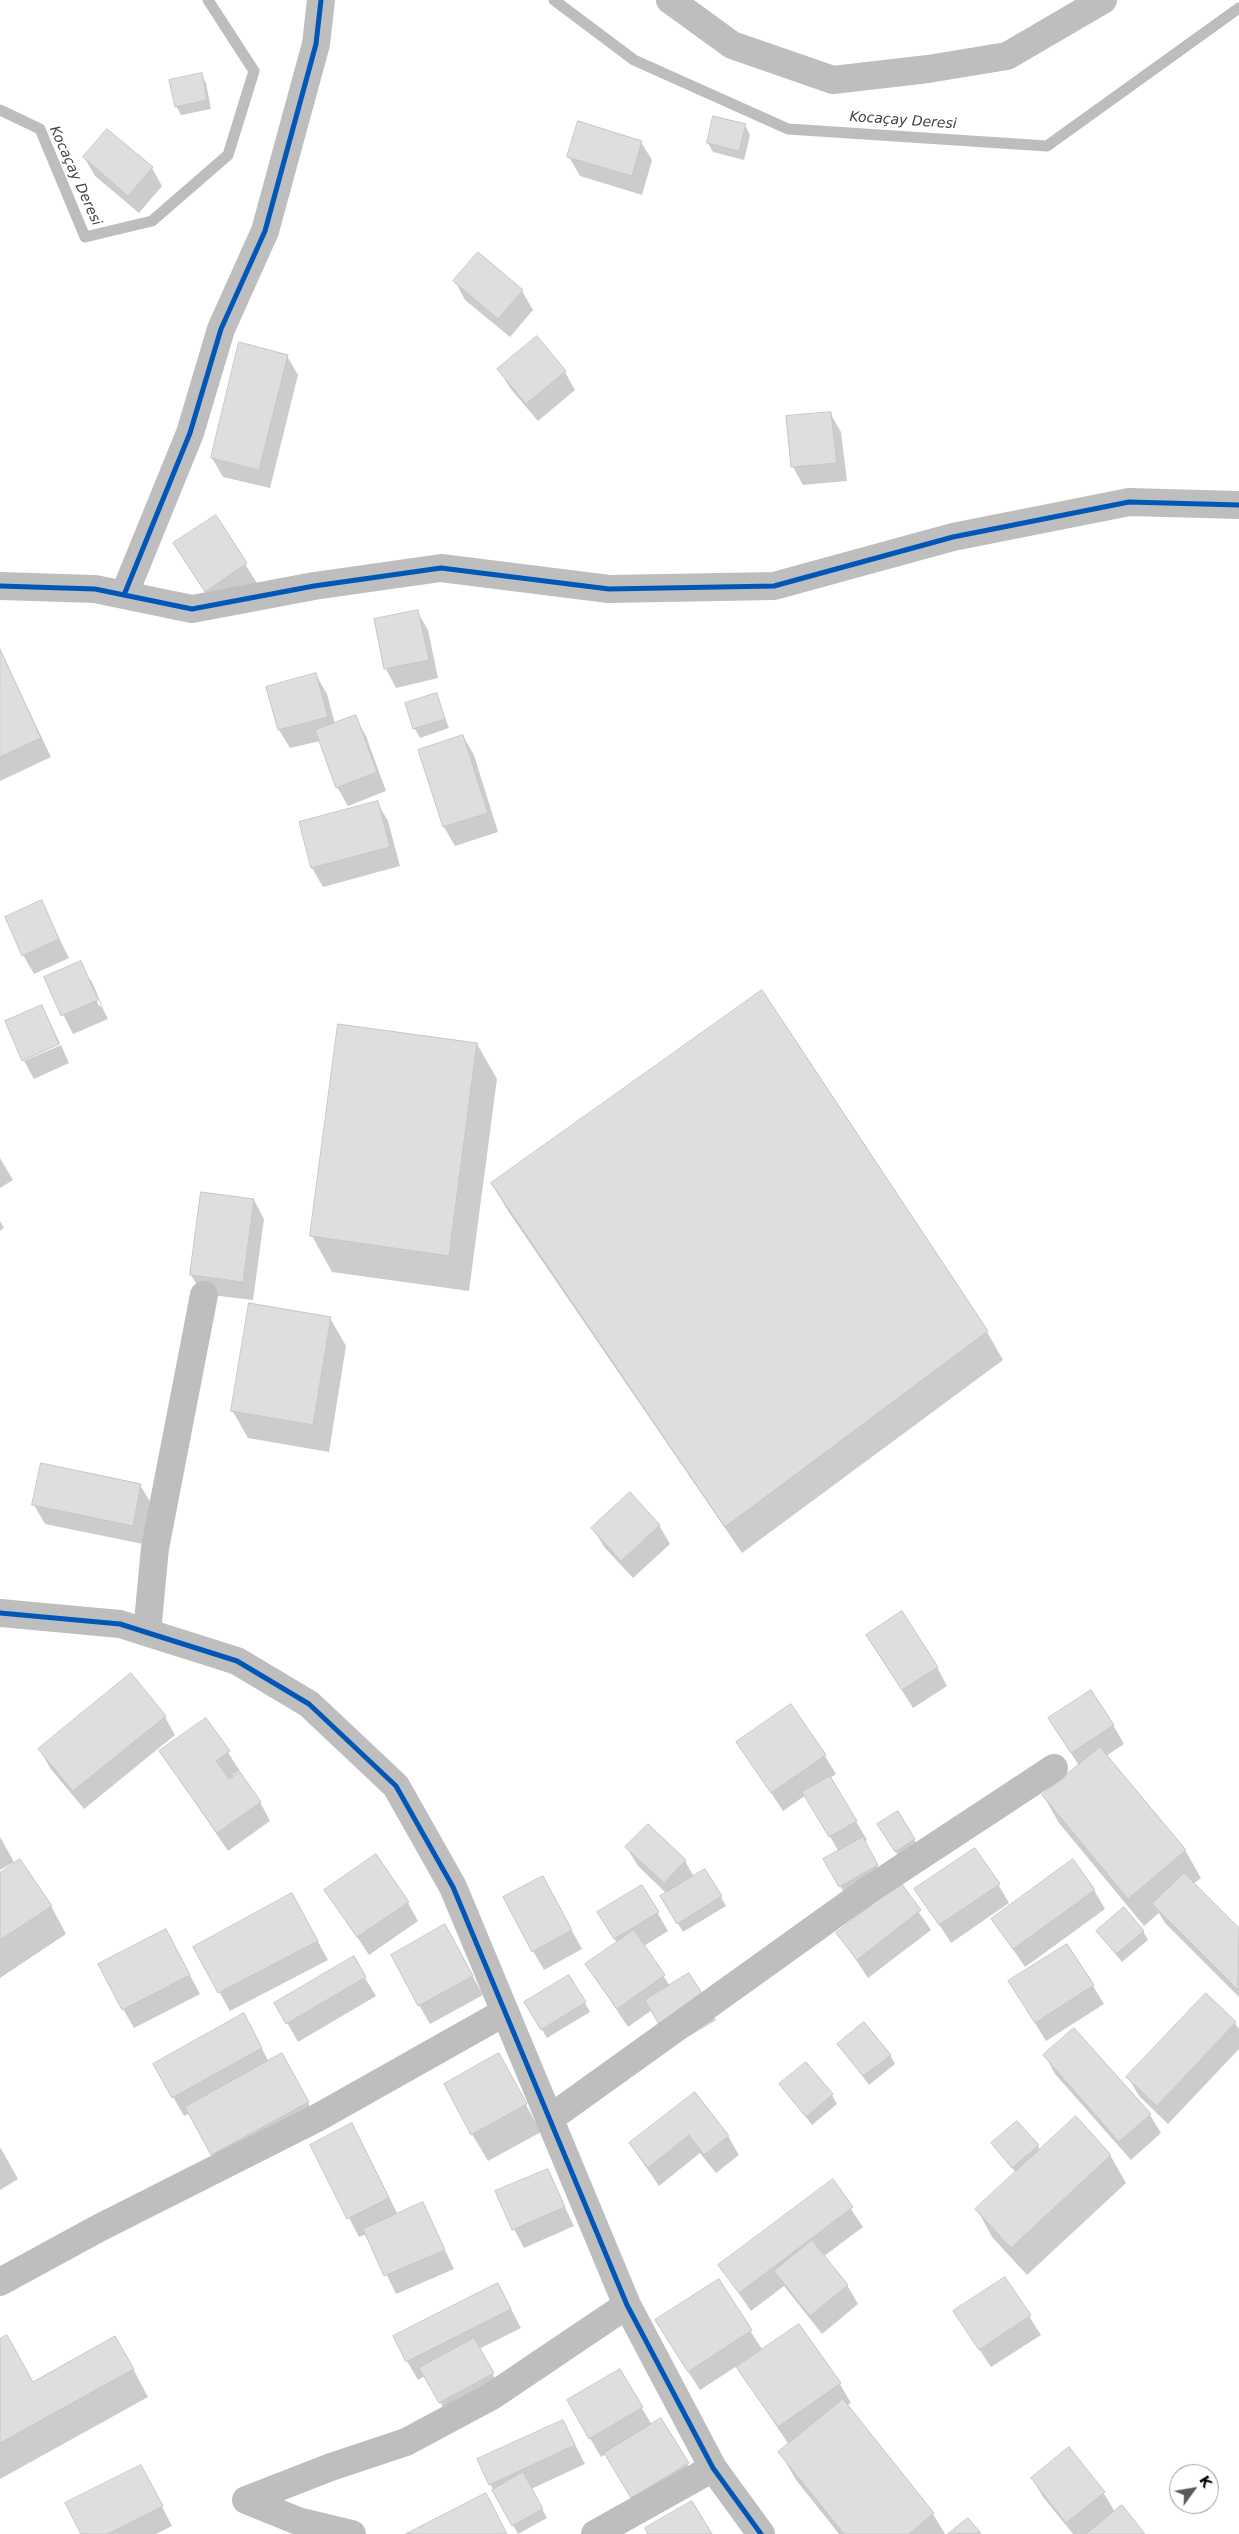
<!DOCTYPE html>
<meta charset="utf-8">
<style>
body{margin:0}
#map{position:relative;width:1239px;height:2534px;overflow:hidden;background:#fff;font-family:"DejaVu Sans",sans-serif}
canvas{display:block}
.north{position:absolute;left:1169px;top:2464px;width:50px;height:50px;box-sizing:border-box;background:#fff;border:1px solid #999;border-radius:50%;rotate:58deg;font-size:14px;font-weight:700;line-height:20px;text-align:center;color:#000}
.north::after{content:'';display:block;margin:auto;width:18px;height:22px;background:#595959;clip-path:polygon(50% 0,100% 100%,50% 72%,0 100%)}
</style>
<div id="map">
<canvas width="1239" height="2534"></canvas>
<div class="north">K</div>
</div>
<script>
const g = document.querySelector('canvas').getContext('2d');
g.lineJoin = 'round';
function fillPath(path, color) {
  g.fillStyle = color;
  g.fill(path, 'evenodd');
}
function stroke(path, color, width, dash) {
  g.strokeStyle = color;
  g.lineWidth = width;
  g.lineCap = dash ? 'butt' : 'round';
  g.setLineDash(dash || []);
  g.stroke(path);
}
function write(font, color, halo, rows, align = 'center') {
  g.font = font + ' "DejaVu Sans",sans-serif';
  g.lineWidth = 4;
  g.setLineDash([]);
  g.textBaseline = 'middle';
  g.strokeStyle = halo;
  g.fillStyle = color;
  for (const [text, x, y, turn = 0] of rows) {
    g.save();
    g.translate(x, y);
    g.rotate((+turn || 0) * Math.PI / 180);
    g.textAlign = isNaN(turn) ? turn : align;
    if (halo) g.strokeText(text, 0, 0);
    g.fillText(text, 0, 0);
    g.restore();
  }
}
fillPath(new Path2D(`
 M 201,74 L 206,83 L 211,109 L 181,115 L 176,106 Z
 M 745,125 L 750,135 L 744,160 L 713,152 L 708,143 Z
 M 641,142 L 652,160 L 642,195 L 580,176 L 569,157 Z
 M 84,157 L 152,168 L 162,186 L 139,213 L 95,176 Z
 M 478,254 L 522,291 L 533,310 L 510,337 L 465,300 L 455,281 Z
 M 287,356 L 298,375 L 270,488 L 223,477 L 212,458 Z
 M 499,369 L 565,372 L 575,390 L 538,421 L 510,388 Z
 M 830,413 L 841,432 L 847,481 L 803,485 L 793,467 Z
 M 215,517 L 257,583 L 217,609 L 174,544 Z
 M 417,611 L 428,630 L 438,678 L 396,688 L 386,669 L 375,620 Z
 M 0,650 L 51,757 L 0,781 Z
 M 316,675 L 327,694 L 335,724 L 355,717 L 366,736 L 386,791 L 348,806 L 337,787 L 320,741 L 290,748 L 279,730 L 268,688 Z
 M 436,694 L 449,728 L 420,738 L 415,729 Z
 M 463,736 L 474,755 L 498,832 L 455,846 L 444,827 L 419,750 Z
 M 377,802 L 388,821 L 400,866 L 323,887 L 312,868 L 300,822 Z
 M 41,902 L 69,958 L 34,974 L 23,955 Z
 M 80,962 L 108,1019 L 73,1034 L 45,978 ZM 88,980 L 91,980 L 102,1005 L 99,1006 Z
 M 761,992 L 987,1332 L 1003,1360 L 742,1553 L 508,1211 L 492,1184 Z
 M 42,1007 L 60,1043 L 23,1059 Z
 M 477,1044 L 497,1079 L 469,1291 L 332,1272 L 312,1236 Z
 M 61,1045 L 69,1063 L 34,1079 L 24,1061 Z
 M 0,1158 L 13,1180 L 0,1188 Z
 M 254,1200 L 264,1219 L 253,1300 L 202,1294 L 191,1275 Z
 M 0,1221 L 4,1228 L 0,1231 Z
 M 330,1318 L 346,1346 L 329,1452 L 248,1438 L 232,1410 Z
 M 140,1485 L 151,1503 L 143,1544 L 45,1524 L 34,1505 Z
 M 659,1525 L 670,1544 L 633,1578 L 604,1547 L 593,1528 Z
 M 867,1635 L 937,1667 L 947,1686 L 913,1708 Z
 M 165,1717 L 175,1735 L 84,1809 L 50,1768 L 40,1749 Z
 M 206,1719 L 240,1771 L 233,1775 L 260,1802 L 270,1821 L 228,1851 L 161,1752 Z
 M 1050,1719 L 1113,1725 L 1124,1744 L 1106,1756 L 1185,1850 L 1201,1878 L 1193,1884 L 1239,1930 L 1239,1997 L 1165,1923 L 1159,1913 L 1144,1926 L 1059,1823 L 1043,1795 L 1079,1766 Z
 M 738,1742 L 825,1756 L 836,1774 L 830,1778 L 867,1840 L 864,1842 L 882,1874 L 846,1896 L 825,1860 L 839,1852 L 806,1795 L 783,1811 Z
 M 884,1833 L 914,1839 L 919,1848 L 901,1860 Z
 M 0,1837 L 14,1862 L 0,1870 Z
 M 627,1848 L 685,1861 L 694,1877 L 721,1897 L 726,1906 L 683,1932 L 662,1897 L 667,1894 L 638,1866 Z
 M 0,1875 L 51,1906 L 66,1934 L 0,1978 Z
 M 998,1884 L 1009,1903 L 951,1943 L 916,1889 Z
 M 900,1885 L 931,1930 L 868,1978 L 838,1933 Z
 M 642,1886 L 668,1931 L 644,1946 L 670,1986 L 706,2001 L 716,2020 L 673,2046 L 652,2010 L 628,2027 L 587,1965 L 617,1943 L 610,1931 Z
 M 326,1890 L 408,1903 L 418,1921 L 369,1955 Z
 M 1094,1890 L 1105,1909 L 1025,1967 L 993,1920 Z
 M 553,1896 L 582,1949 L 544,1970 L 533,1951 Z
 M 303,1914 L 328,1960 L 230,2011 L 194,1947 Z
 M 1097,1931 L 1143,1931 L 1148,1940 L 1122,1962 Z
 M 456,1945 L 483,1995 L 430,2024 L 419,2005 Z
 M 176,1949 L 200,1994 L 134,2028 L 123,2009 Z
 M 353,1958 L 376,1996 L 298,2042 L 276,2003 Z
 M 1093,1986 L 1104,2004 L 1046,2041 L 1021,2000 Z
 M 526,2002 L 585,2003 L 590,2012 L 547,2038 Z
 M 1235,2023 L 1239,2029 L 1239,2049 L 1168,2124 L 1139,2096 L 1128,2077 Z
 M 254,2034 L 269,2062 L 292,2073 L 318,2121 L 223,2173 L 190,2113 L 184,2116 L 154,2064 Z
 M 839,2044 L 890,2055 L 895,2064 L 869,2085 Z
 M 1045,2055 L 1150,2115 L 1161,2133 L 1131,2160 L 1055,2074 Z
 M 514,2083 L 541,2132 L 488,2161 L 472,2134 Z
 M 781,2084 L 832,2095 L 837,2104 L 812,2125 Z
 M 695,2094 L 728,2136 L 739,2155 L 716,2173 L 700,2153 L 659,2186 L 630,2144 Z
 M 362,2143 L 398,2215 L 423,2204 L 454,2269 L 396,2294 L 367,2234 L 359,2237 L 311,2145 Z
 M 992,2143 L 1038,2146 L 1040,2150 L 1110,2155 L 1126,2183 L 1027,2275 L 992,2237 L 977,2209 L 1016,2173 Z
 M 0,2147 L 18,2179 L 0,2190 Z
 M 547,2170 L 574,2226 L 524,2248 L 514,2229 Z
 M 832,2181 L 863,2227 L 824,2256 L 847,2285 L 858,2304 L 822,2334 L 784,2286 L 751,2311 L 720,2266 Z
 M 1005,2279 L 1041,2335 L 991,2367 L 966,2330 Z
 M 719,2281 L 763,2351 L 799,2326 L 840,2384 L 851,2403 L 847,2405 L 933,2514 L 945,2534 L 839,2534 L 796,2480 L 780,2452 L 789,2445 L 737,2366 L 700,2390 L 667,2339 Z
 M 508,2303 L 521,2328 L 479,2349 L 503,2393 L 451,2421 L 425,2376 L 418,2380 L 407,2361 Z
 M 0,2340 L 33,2383 L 131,2365 L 148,2397 L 0,2479 Z
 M 619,2370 L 652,2425 L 687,2464 L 698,2482 L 643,2516 L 606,2454 L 601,2457 L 568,2401 Z
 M 563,2421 L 585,2464 L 531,2489 L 547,2518 L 518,2534 L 490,2484 Z
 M 1032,2478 L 1103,2492 L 1115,2512 L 1143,2534 L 1073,2534 L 1043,2497 Z
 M 151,2485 L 172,2526 L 156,2534 L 82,2534 Z
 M 968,2519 L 980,2534 L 950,2534 Z`), '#0003');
stroke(new Path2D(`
 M 554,0 L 634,60 L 788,129 L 1047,146 L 1239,8
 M 0,110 L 40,129 L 85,237 L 152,221 L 228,155 L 254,71 L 208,0`), '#bdbdbd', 11);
const building = new Path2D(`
 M 202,73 L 207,100 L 175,107 L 169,80 Z
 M 713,116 L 746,124 L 739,151 L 707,143 Z
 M 578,121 L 642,141 L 632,176 L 567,157 Z
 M 107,129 L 153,167 L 128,196 L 83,157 Z
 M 478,252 L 523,290 L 498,319 L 453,281 Z
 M 537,336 L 566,371 L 526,404 L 497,369 Z
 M 239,342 L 288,355 L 259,470 L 211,458 Z
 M 831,412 L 837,463 L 791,467 L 786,416 Z
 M 216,515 L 247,563 L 205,592 L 173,543 Z
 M 418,610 L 429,660 L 384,669 L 374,619 Z
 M 0,649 L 41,738 L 0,757 Z
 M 316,673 L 328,717 L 278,730 L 266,687 Z
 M 437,693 L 445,719 L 413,729 L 405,703 Z
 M 356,715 L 377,772 L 336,788 L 315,730 Z
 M 463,735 L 488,813 L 443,827 L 418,750 Z
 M 378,801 L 390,847 L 311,868 L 299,822 Z
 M 42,900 L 59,939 L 22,956 L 5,917 Z
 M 81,961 L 98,1000 L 61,1016 L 44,977 Z
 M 762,990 L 988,1331 L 725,1527 L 491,1183 Z
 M 42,1005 L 59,1044 L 22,1061 L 5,1021 Z
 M 338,1024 L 477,1043 L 449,1256 L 310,1236 Z
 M 201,1192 L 254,1199 L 243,1282 L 190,1275 Z
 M 249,1303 L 331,1317 L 313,1425 L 231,1411 Z
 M 41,1463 L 141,1484 L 133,1526 L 32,1505 Z
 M 630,1492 L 660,1525 L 621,1561 L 591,1528 Z
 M 902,1611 L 938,1667 L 902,1690 L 866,1635 Z
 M 131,1673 L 166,1716 L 73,1791 L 38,1749 Z
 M 1091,1690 L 1114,1725 L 1071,1753 L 1048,1718 Z
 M 791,1704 L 826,1755 L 771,1793 L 736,1742 Z
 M 206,1718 L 230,1751 L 216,1761 L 229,1779 L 240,1772 L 261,1802 L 217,1833 L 159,1751 Z
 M 1100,1747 L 1186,1850 L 1128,1899 L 1042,1795 Z
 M 830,1776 L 857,1821 L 829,1837 L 802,1792 Z
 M 898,1811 L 915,1839 L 895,1852 L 877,1824 Z
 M 648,1824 L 686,1860 L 664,1883 L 625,1847 Z
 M 863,1837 L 878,1865 L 839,1887 L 823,1859 Z
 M 975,1848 L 1000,1884 L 939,1925 L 914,1889 Z
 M 376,1854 L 409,1902 L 357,1937 L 324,1890 Z
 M 20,1859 L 52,1906 L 0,1940 L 0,1873 Z
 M 1073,1859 L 1095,1890 L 1013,1949 L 991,1919 Z
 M 705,1869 L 722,1896 L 677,1924 L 660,1896 Z
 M 1184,1873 L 1239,1928 L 1238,1990 L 1152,1904 Z
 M 543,1876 L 572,1930 L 532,1952 L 503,1897 Z
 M 901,1883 L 921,1910 L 857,1960 L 836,1933 Z
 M 642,1885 L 659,1912 L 614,1939 L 597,1912 Z
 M 292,1893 L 318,1941 L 218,1993 L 193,1947 Z
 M 1124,1907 L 1144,1931 L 1116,1954 L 1096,1931 Z
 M 445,1924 L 473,1976 L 418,2006 L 391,1955 Z
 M 166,1929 L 190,1975 L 122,2010 L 98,1964 Z
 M 634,1930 L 665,1975 L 617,2009 L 585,1964 Z
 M 1067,1944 L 1094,1985 L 1035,2023 L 1008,1981 Z
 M 354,1956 L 366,1977 L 286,2024 L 274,2003 Z
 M 689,1973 L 707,2001 L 661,2028 L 645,2000 Z
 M 569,1975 L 586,2002 L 541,2030 L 524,2002 Z
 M 1206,1993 L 1236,2022 L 1157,2106 L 1126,2077 Z
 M 244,2013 L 262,2048 L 172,2098 L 153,2064 Z
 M 864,2022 L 891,2055 L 863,2076 L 837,2044 Z
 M 1074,2028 L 1151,2114 L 1119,2142 L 1043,2055 Z
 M 282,2053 L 309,2102 L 211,2155 L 185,2107 Z
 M 499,2053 L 527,2104 L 471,2135 L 444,2084 Z
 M 806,2062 L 833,2094 L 806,2117 L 779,2084 Z
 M 695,2092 L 729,2136 L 704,2155 L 689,2135 L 648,2168 L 629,2143 Z
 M 1076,2116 L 1111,2155 L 1011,2248 L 975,2209 Z
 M 1017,2121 L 1039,2145 L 1012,2168 L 991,2143 Z
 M 352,2123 L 389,2198 L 347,2219 L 310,2145 Z
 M 548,2169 L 565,2207 L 512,2230 L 495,2191 Z
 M 833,2179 L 853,2207 L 739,2293 L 718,2265 Z
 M 423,2202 L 445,2250 L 384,2276 L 363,2229 Z
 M 812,2240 L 848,2285 L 810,2316 L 774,2271 Z
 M 1005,2277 L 1031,2315 L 979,2350 L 953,2311 Z
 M 719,2279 L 752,2330 L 688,2372 L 655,2320 Z
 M 498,2283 L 511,2309 L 406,2362 L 393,2336 Z
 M 799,2324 L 841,2383 L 778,2427 L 736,2367 Z
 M 7,2335 L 33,2382 L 115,2336 L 134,2369 L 0,2443 L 0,2339 Z
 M 474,2338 L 494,2373 L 439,2403 L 419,2368 Z
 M 620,2369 L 643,2407 L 589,2439 L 567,2400 Z
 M 843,2399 L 934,2513 L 909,2534 L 844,2534 L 778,2452 Z
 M 661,2418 L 689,2463 L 631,2498 L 604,2453 Z
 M 563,2420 L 575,2445 L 489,2485 L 477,2459 Z
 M 1069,2447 L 1105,2492 L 1066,2523 L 1031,2478 Z
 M 141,2465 L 163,2506 L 108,2534 L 81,2534 L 65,2503 Z
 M 523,2472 L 543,2509 L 512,2526 L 492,2490 Z
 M 486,2493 L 507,2534 L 406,2534 Z
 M 692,2501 L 712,2534 L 648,2534 L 645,2528 Z
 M 1122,2505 L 1145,2534 L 1086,2534 Z
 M 968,2518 L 981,2533 L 948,2534 Z`);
fillPath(building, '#dedede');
stroke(building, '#c6c6c6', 1);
stroke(new Path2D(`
 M 670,0 L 732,45 L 833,80 L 928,69 L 1007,56 L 1103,0
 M 0,586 L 95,589 L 192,609 L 314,586 L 441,568 L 609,589 L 774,586 L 953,537 L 1129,502 L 1239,505
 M 124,595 L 190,433 L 221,329 L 265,231 L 316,44 L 321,0
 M 0,1613 L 120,1624 L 237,1661 L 309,1704 L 396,1786 L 453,1887 L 627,2305 L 713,2468 L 761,2534
 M 147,1632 L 155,1548 L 204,1295
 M 549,2119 L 867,1891 L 1054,1768
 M 0,2282 L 99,2228 L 317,2118 L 505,2012
 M 352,2534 L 298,2521 L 246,2500 L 331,2467 L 406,2442 L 492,2396 L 627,2305
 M 595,2534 L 713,2468`), '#bebebe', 28);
stroke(new Path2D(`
 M 0,586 L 95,589 L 192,609 L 314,586 L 441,568 L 609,589 L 774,586 L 953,537 L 1129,502 L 1239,505
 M 124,595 L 190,433 L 221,329 L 265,231 L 316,44 L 321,0
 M 0,1613 L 120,1624 L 237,1661 L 309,1704 L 396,1786 L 453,1887 L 627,2305 L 713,2468 L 761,2534`), '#0057b8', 5);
write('italic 14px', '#424242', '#fff', [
 ["Kocaçay Deresi",903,121,4],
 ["Kocaçay Deresi",75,176,66]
]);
</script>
